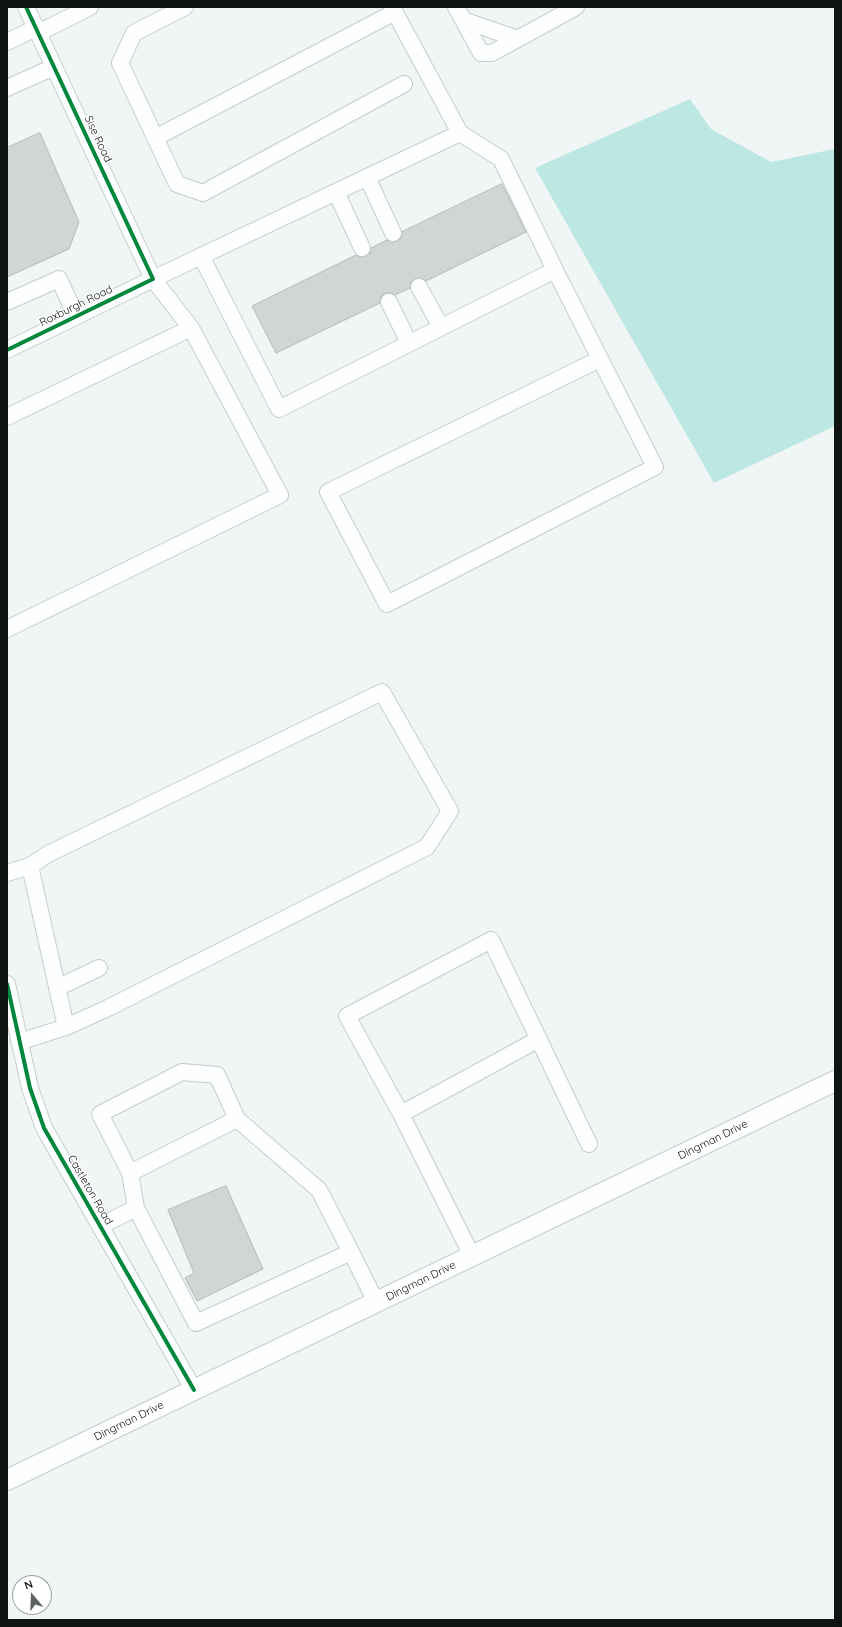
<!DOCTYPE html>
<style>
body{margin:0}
#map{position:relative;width:842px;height:1627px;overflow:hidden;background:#f0f6f5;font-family:Quicksand,sans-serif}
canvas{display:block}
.frame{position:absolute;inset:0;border:8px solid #0f1413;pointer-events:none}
.north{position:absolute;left:12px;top:1575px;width:40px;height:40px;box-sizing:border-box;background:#fff;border:1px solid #9fa1a1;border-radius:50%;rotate:341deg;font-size:11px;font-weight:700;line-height:16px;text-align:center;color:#0f1413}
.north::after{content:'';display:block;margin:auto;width:14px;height:18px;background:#5e6362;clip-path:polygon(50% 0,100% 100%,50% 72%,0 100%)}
</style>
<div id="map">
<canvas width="842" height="1627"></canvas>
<div class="frame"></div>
<div class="north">N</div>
</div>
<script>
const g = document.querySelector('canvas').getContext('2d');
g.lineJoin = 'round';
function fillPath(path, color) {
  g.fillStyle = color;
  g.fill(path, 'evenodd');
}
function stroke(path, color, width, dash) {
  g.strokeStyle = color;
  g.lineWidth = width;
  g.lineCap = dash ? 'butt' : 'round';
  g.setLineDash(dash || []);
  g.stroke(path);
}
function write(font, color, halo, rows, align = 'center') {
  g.font = font + ' Quicksand,sans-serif';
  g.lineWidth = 3;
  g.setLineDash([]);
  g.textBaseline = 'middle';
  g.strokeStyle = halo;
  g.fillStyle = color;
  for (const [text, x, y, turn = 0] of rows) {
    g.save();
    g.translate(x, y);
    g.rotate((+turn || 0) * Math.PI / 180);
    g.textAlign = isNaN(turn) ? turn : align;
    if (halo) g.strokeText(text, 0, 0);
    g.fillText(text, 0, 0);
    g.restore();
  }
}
fillPath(new Path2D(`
 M 690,99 L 711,129 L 771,162 L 835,149 L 835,426 L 714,483 L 535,168 Z`), '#bde7e2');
const building = new Path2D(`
 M 40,133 L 79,222 L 69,249 L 7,277 L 7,148 Z
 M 502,184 L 526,232 L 426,281 L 420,278 L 415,279 L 411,282 L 410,288 L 395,295 L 390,293 L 385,293 L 381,297 L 380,303 L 276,353 L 252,306 L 356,255 L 361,257 L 366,256 L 370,253 L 371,248 L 387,240 L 392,242 L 397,241 L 401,238 L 402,232 Z
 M 226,1186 L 263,1269 L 197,1301 L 185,1278 L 194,1273 L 168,1210 Z`);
fillPath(building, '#d1d6d5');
stroke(building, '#b3b7b7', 1);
const minor = new Path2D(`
 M 185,7 L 134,33 L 120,63 L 177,184 L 203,193 L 404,84
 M 392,7 L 460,133
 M 456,7 L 481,53 L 492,53 L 576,7
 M 463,20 L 518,39
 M 38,33 L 90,7
 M 7,42 L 36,28
 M 7,88 L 54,67
 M 155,138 L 395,12
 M 367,177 L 393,233
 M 336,192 L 362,248
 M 555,270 L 655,467 L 387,604 L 328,492 L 600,359
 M 419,287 L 441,327
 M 7,302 L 59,279 L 76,316
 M 389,302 L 409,343
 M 7,350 L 153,279 L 460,133 L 501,159 L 555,270 L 279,409 L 201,256
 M 7,417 L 191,328
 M 7,629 L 280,495 L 191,328 L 153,279 L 26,7
 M 30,866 L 66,1027
 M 7,873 L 30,866 L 48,854 L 382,692 L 450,811 L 427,847 L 108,1008 L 66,1027 L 19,1042
 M 7,984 L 30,1088 L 44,1128 L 194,1390
 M 57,988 L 99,968
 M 401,1114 L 539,1039
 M 237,1119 L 217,1075 L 182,1072 L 100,1114 L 130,1173 L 237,1119 L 319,1190 L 351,1252
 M 130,1173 L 136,1208 L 196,1323 L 351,1252 L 376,1302
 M 100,1226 L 136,1208
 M 472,1256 L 401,1114 L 347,1016 L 491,940 L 589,1144`);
const major = new Path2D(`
 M 7,1480 L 835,1081`);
stroke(minor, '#c7cccb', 18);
stroke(major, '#c7cccb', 22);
stroke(minor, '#fdfefe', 16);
stroke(major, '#fdfefe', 20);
stroke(new Path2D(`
 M 7,350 L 153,279 L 26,7
 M 7,984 L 30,1088 L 44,1128 L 194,1390`), '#00873e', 4);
write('11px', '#0f1413', '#fff', [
 ["Sise Road",98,139,65],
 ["Roxburgh Road",76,306,-26],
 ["Dingman Drive",713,1140,-26],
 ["Castleton Road",90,1190,60],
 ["Dingman Drive",421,1281,-26],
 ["Dingman Drive",129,1421,-26]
]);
</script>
